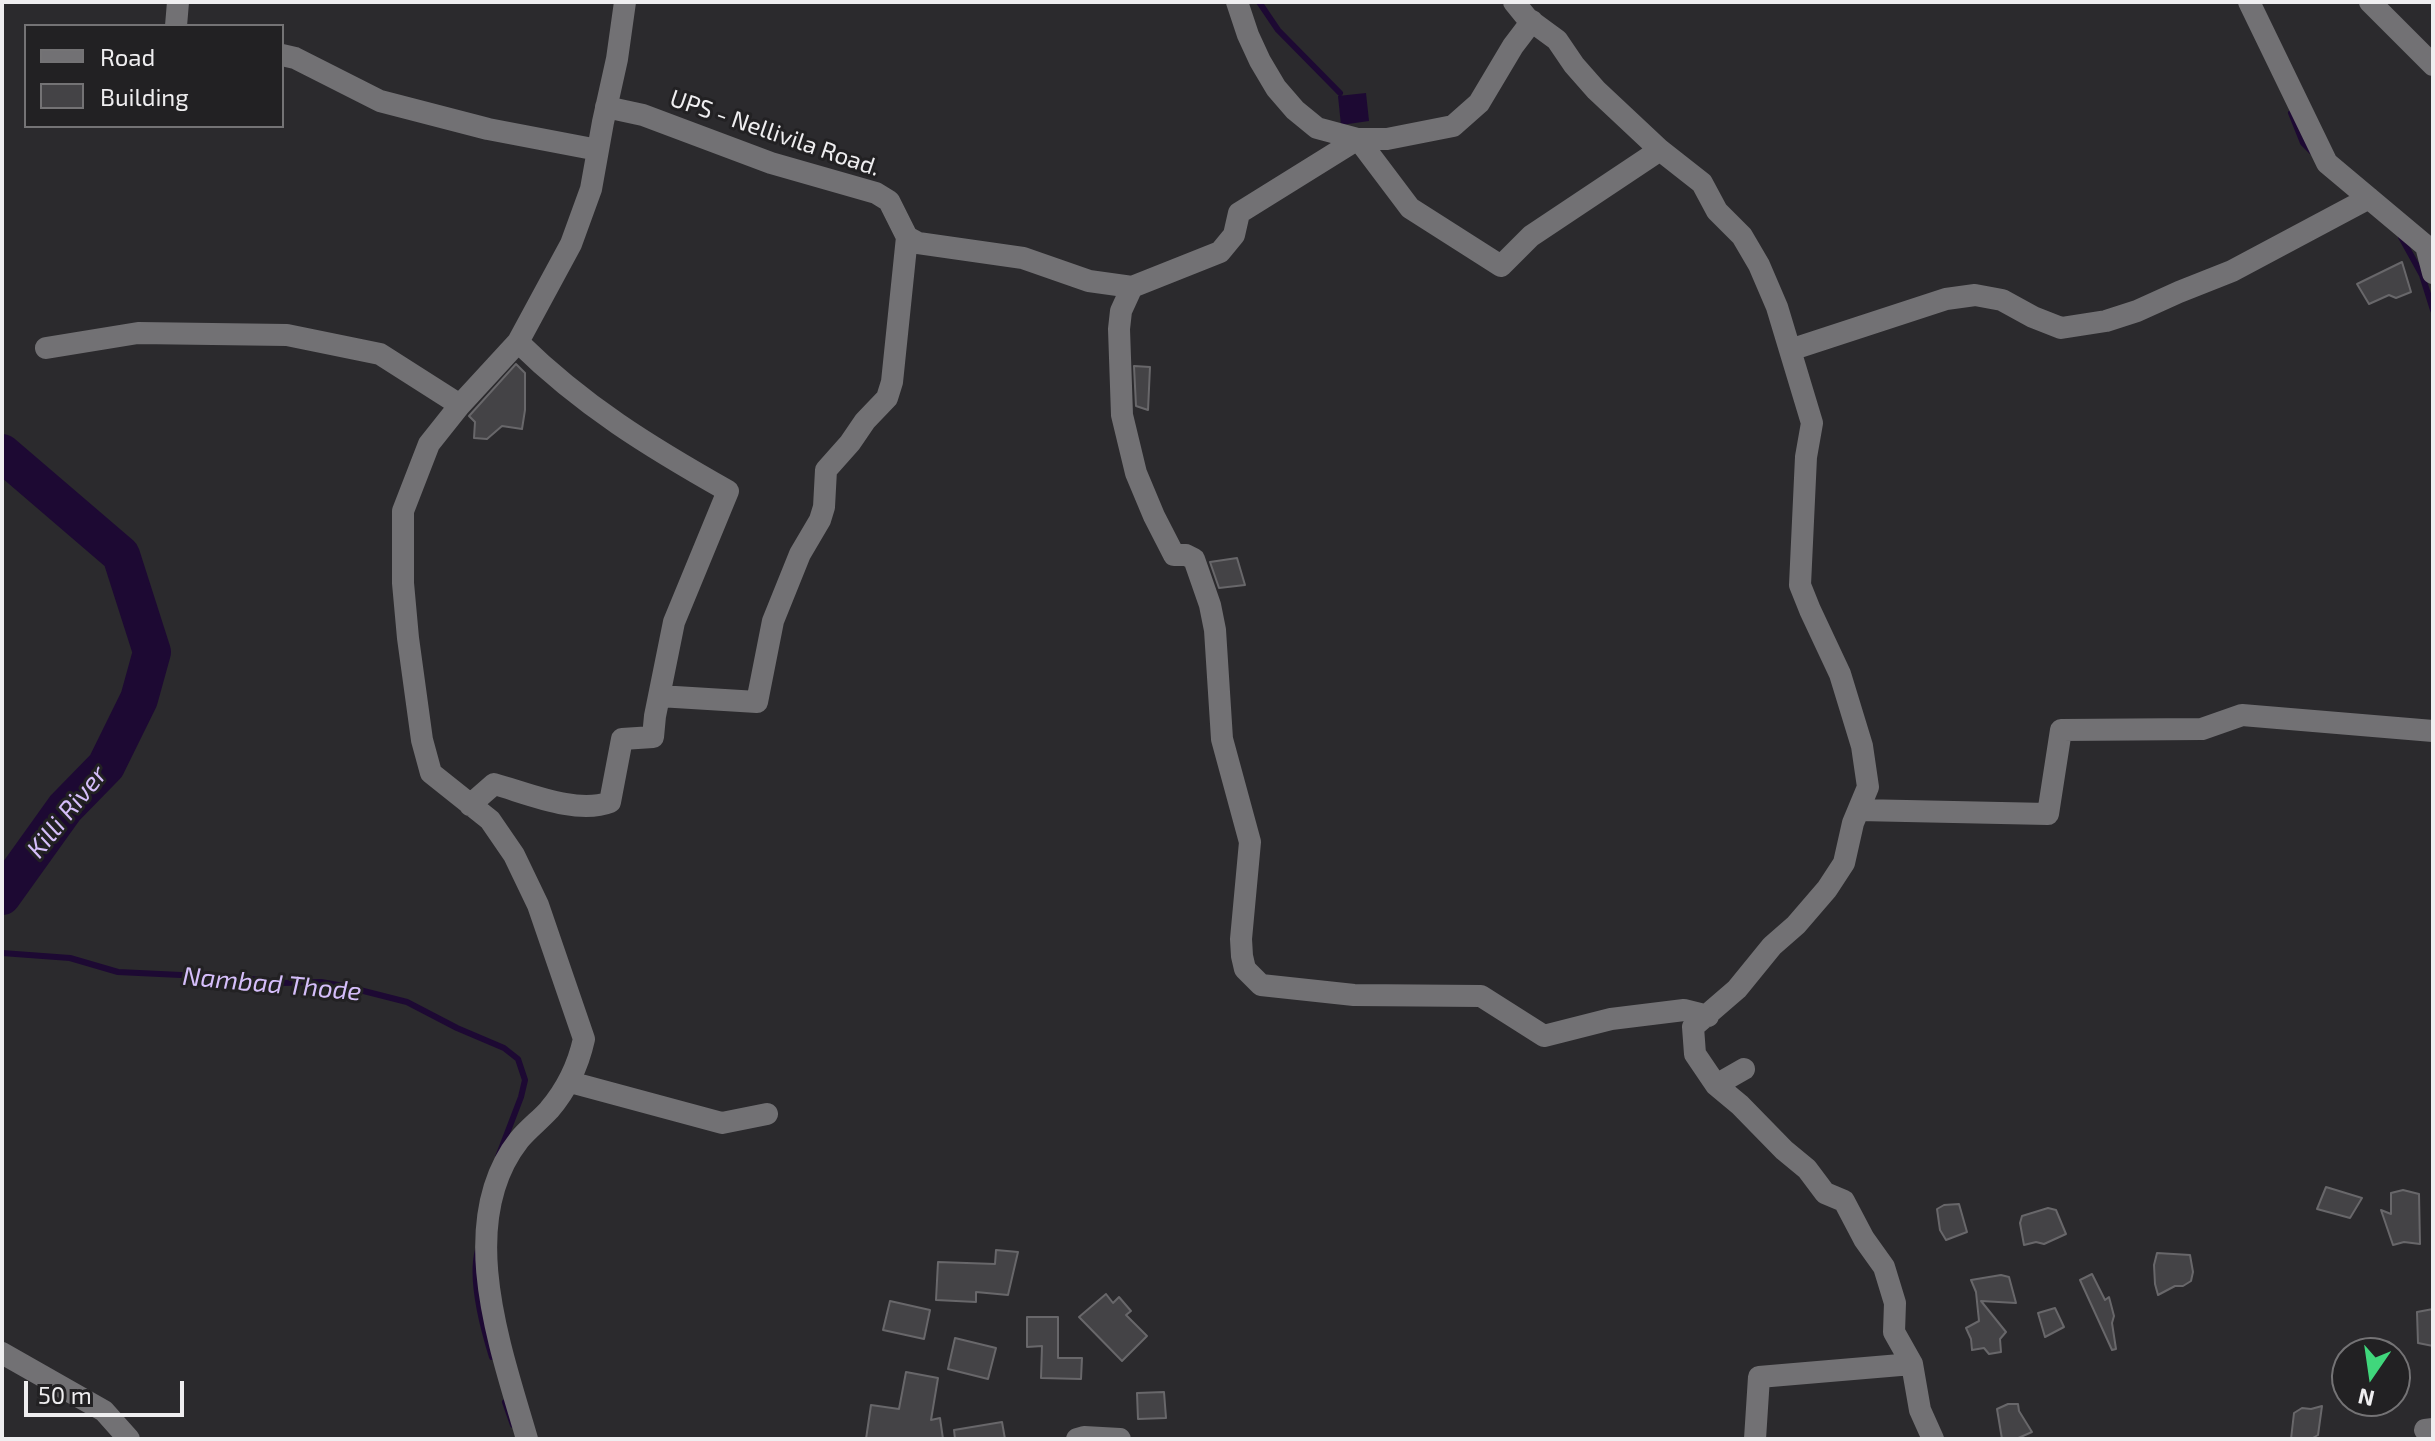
<!DOCTYPE html>
<style>
body{margin:0}
#map{position:relative;width:2435px;height:1441px;overflow:hidden;background:#2b2a2d;font-family:"Exo 2",sans-serif}
canvas{display:block}
.frame{position:absolute;inset:0;border:4px solid #efeef0;pointer-events:none}
.legend{position:absolute;left:24px;top:24px;width:260px;height:104px;box-sizing:border-box;background:#222123;border:2px solid #747375;margin:0;padding:10px 14px;list-style:none;font-size:24px;color:#efeef0}
.legend li{display:flex;align-items:center;gap:16px;height:40px}
.legend b{width:40px;border:2px solid #747375}
.north{position:absolute;left:2331px;top:1337px;width:80px;height:80px;box-sizing:border-box;background:#222123;border:2px solid #747375;border-radius:50%;rotate:193deg;font-size:22px;font-weight:700;line-height:32px;text-align:center;color:#efeef0}
.north::after{content:'';display:block;margin:auto;width:28px;height:36px;background:#40d77c;clip-path:polygon(50% 0,100% 100%,50% 72%,0 100%)}
.scale{position:absolute;left:24px;top:1381px;width:160px;height:36px;box-sizing:border-box;border:4px solid #efeef0;border-top:0;padding-left:10px;font-size:24px;line-height:28px;white-space:nowrap;color:#efeef0;-webkit-text-stroke:6px #222123;paint-order:stroke}
</style>
<div id="map">
<canvas width="2435" height="1441"></canvas>
<div class="frame"></div>
<ul class="legend">
<li><b style="height:10px;background:#727174"></b>Road</li>
<li><b style="height:22px;background:#444346"></b>Building</li>
</ul>
<div class="north">N</div>
<div class="scale">50 m</div>
</div>
<script>
const g = document.querySelector('canvas').getContext('2d');
g.lineJoin = 'round';
function fillPath(path, color) {
  g.fillStyle = color;
  g.fill(path, 'evenodd');
}
function stroke(path, color, width, dash) {
  g.strokeStyle = color;
  g.lineWidth = width;
  g.lineCap = dash ? 'butt' : 'round';
  g.setLineDash(dash || []);
  g.stroke(path);
}
function write(font, color, halo, rows, align = 'center') {
  g.font = font + ' "Exo 2",sans-serif';
  g.lineWidth = 6;
  g.setLineDash([]);
  g.textBaseline = 'middle';
  g.strokeStyle = halo;
  g.fillStyle = color;
  for (const [text, x, y, turn = 0] of rows) {
    g.save();
    g.translate(x, y);
    g.rotate((+turn || 0) * Math.PI / 180);
    g.textAlign = isNaN(turn) ? turn : align;
    if (halo) g.strokeText(text, 0, 0);
    g.fillText(text, 0, 0);
    g.restore();
  }
}
fillPath(new Path2D(`
 M 1366,93 L 1369,121 L 1341,125 L 1338,96 Z`), '#1d0933');
stroke(new Path2D(`
 M 1259,2 L 1278,30 L 1340,93
 M 2291,113 L 2303,143 L 2312,152
 M 2401,237 L 2422,275 L 2433,310
 M 2,953 L 70,958 L 118,972 L 244,978 L 282,983 L 321,982 L 344,986 L 407,1002 L 457,1028 L 504,1048 L 518,1059 L 525,1080 L 521,1097 L 498,1157
 M 478,1250 C 470,1280 483,1328 492,1357
 M 505,1402 L 513,1425`), '#1d0933', 6);
stroke(new Path2D(`
 M 2,453 L 121,555 L 152,652 L 139,699 L 106,766 L 65,808 L 2,896`), '#1d0933', 38);
const building = new Path2D(`
 M 2402,262 L 2411,292 L 2396,298 L 2389,295 L 2369,304 L 2357,284 Z
 M 516,364 L 525,373 L 525,410 L 522,429 L 502,426 L 487,439 L 474,438 L 475,422 L 469,416 Z
 M 1134,366 L 1150,367 L 1148,410 L 1136,406 Z
 M 1237,558 L 1245,585 L 1219,588 L 1210,562 Z
 M 2326,1187 L 2362,1198 L 2350,1218 L 2317,1209 Z
 M 2403,1190 L 2419,1194 L 2420,1244 L 2404,1242 L 2393,1245 L 2381,1210 L 2391,1214 L 2391,1193 Z
 M 1959,1204 L 1967,1232 L 1946,1240 L 1940,1230 L 1937,1209 L 1944,1205 Z
 M 2048,1208 L 2056,1210 L 2066,1234 L 2044,1244 L 2036,1242 L 2024,1245 L 2020,1223 L 2022,1216 Z
 M 996,1250 L 1018,1252 L 1008,1295 L 976,1292 L 976,1302 L 936,1300 L 938,1262 L 995,1264 Z
 M 2157,1253 L 2190,1255 L 2193,1272 L 2191,1281 L 2183,1286 L 2175,1286 L 2158,1295 L 2155,1284 L 2154,1265 Z
 M 2092,1274 L 2105,1300 L 2109,1297 L 2114,1316 L 2112,1323 L 2116,1349 L 2112,1350 L 2080,1280 Z
 M 2001,1275 L 2009,1277 L 2016,1303 L 1981,1301 L 2006,1332 L 2000,1339 L 2001,1352 L 1989,1354 L 1984,1348 L 1972,1350 L 1971,1339 L 1966,1328 L 1979,1321 L 1976,1292 L 1971,1280 Z
 M 1106,1294 L 1113,1303 L 1119,1297 L 1131,1311 L 1126,1315 L 1147,1336 L 1122,1361 L 1079,1317 Z
 M 890,1301 L 930,1310 L 924,1339 L 883,1330 Z
 M 2055,1308 L 2064,1327 L 2045,1337 L 2038,1313 Z
 M 2433,1309 L 2433,1346 L 2418,1343 L 2417,1312 Z
 M 1027,1317 L 1058,1317 L 1058,1358 L 1082,1358 L 1081,1379 L 1041,1378 L 1042,1346 L 1027,1347 Z
 M 955,1338 L 996,1348 L 988,1379 L 948,1369 Z
 M 906,1372 L 938,1378 L 931,1420 L 940,1418 L 943,1439 L 866,1439 L 871,1405 L 899,1409 Z
 M 1164,1392 L 1166,1418 L 1138,1419 L 1137,1393 Z
 M 2008,1404 L 2018,1404 L 2019,1411 L 2032,1432 L 2016,1439 L 2002,1439 L 1997,1409 Z
 M 2322,1406 L 2318,1435 L 2311,1439 L 2291,1439 L 2294,1413 L 2302,1408 L 2311,1409 Z
 M 1002,1422 L 1005,1439 L 955,1439 L 954,1430 Z`);
fillPath(building, '#444346');
stroke(building, '#68676a', 2);
stroke(new Path2D(`
 M 1237,2 L 1248,35 L 1260,61 L 1276,88 L 1295,110 L 1317,128 L 1358,139 L 1387,139 L 1453,126 L 1479,103 L 1513,46 L 1532,21
 M 1514,2 L 1527,18 L 1557,40 L 1574,65 L 1596,90 L 1660,150 L 1702,183 L 1717,211 L 1742,236 L 1759,265 L 1777,307 L 1812,423 L 1806,457 L 1800,585 L 1810,610 L 1840,674 L 1862,746 L 1868,787 L 1853,823 L 1844,863 L 1827,889 L 1796,925 L 1772,946 L 1737,989 L 1693,1027 L 1695,1054 L 1716,1085 L 1740,1105 L 1784,1150 L 1807,1169 L 1825,1193 L 1844,1201 L 1864,1239 L 1884,1267 L 1895,1303 L 1894,1332 L 1912,1364 L 1920,1410 L 1933,1439
 M 2249,2 L 2327,163 L 2426,246 L 2433,273
 M 2370,2 L 2433,65
 M 176,26 L 178,2
 M 282,55 L 295,58 L 380,101 L 488,129 L 598,150
 M 606,107 L 643,115 L 771,163 L 876,193 L 889,201 L 907,237 L 918,243 L 1023,258 L 1089,281 L 1132,287 L 1121,311 L 1119,329 L 1122,415 L 1136,473 L 1154,516 L 1174,555 L 1186,555 L 1194,559 L 1210,605 L 1215,630 L 1222,739 L 1250,842 L 1241,939 L 1242,956 L 1245,969 L 1261,985 L 1354,995 L 1481,996 L 1544,1036 L 1611,1019 L 1684,1010 L 1708,1016
 M 1132,287 L 1220,252 L 1234,235 L 1239,213 L 1358,139 L 1410,208 L 1501,266 L 1531,236 L 1660,150
 M 46,348 L 138,333 L 287,335 L 380,354 L 460,405
 M 1790,350 L 1946,299 L 1975,295 L 2002,300 L 2033,317 L 2061,328 L 2106,321 L 2137,311 L 2179,292 L 2232,271 L 2369,198
 M 659,696 L 757,702 L 773,621 L 800,554 L 820,520 L 824,507 L 826,470 L 850,443 L 865,421 L 887,398 L 892,382 L 907,237
 M 470,805 L 494,784 C 527,793 577,815 610,802 L 622,739 L 653,737 L 655,716 L 674,622 L 728,491 C 650,447 583,406 518,342
 M 1859,810 L 2048,814 L 2061,730 L 2202,729 L 2242,715 L 2433,731
 M 570,1082 L 722,1123 L 767,1114
 M 1716,1085 L 1744,1069
 M 2,1353 L 104,1411 L 129,1439
 M 2425,1430 L 2433,1429
 M 527,1439 C 501,1349 454,1223 519,1140 C 528,1129 540,1120 549,1110 C 567,1089 578,1066 584,1039 L 538,905 L 514,855 L 490,820 L 431,773 L 422,740 L 408,638 L 403,583 L 403,511 L 429,444 L 460,405 L 518,342 L 571,244 L 591,189 L 603,122 L 617,59 L 625,2
 M 1077,1439 L 1084,1437 L 1120,1439
 M 1755,1439 L 1759,1377 L 1912,1364`), '#727174', 22);
write('24px', '#efeef0', '#222123', [
 ["UPS - Nellivila Road.",775,133,19]
]);
write('italic 26px', '#d5befa', '#222123', [
 ["Killi River",67,812,-51],
 ["Nambad Thode",272,984,5]
]);
</script>
